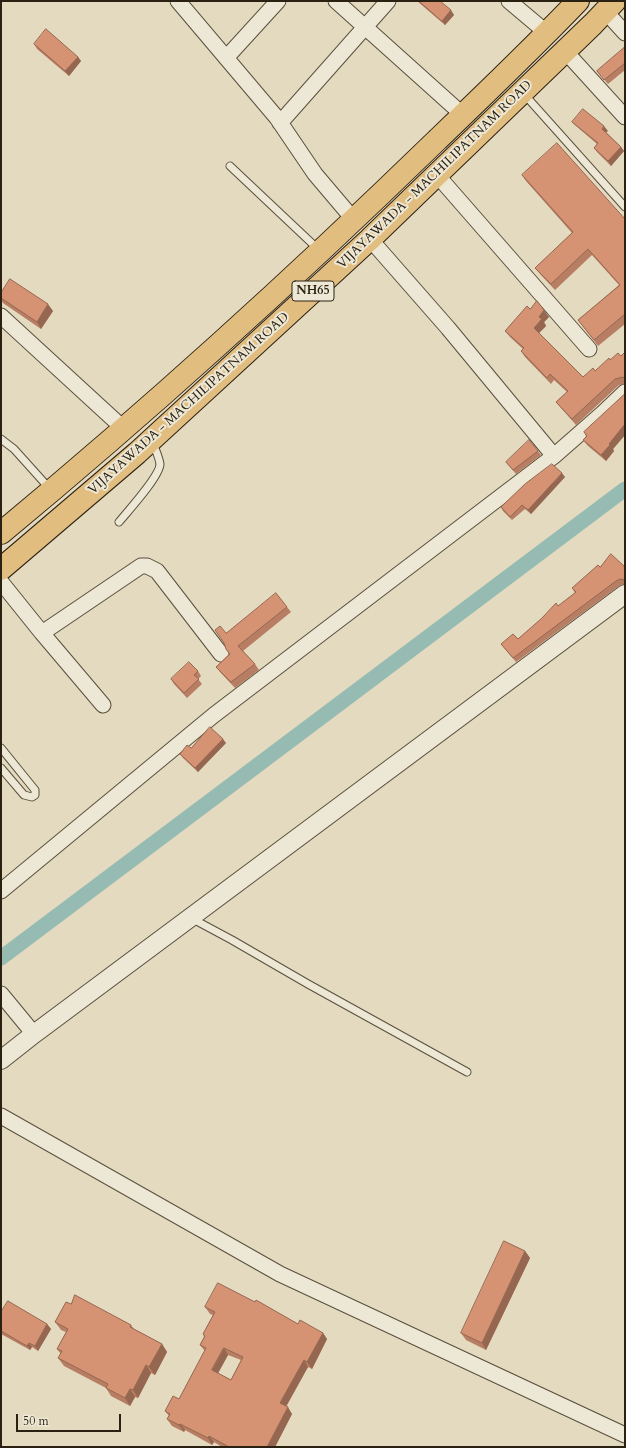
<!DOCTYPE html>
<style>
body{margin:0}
#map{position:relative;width:626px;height:1448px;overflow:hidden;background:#e4dabf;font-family:Cardo,serif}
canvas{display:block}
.frame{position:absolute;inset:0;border:2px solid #2b2112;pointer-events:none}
.scale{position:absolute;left:16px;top:1414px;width:105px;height:18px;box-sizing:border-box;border:2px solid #2b2112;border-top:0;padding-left:5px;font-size:12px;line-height:14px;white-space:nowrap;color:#2b2112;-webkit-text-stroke:3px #ede7d5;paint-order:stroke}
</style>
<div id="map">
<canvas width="626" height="1448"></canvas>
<div class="frame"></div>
<div class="scale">50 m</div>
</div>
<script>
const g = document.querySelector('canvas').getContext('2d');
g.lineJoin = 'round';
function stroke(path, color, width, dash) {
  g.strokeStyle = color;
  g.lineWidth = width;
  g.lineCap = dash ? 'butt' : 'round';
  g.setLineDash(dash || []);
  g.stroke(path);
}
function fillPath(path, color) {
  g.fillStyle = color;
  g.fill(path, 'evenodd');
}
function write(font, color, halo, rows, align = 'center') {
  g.font = font + ' Cardo,serif';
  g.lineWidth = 4;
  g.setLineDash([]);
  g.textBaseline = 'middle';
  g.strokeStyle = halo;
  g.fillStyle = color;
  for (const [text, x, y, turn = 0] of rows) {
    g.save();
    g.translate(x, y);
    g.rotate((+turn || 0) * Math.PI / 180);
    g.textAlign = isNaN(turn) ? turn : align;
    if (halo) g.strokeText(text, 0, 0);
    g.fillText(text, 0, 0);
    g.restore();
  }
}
stroke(new Path2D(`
 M 1,958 L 625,489`), '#95bbb2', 15);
const service = new Path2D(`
 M 524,94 L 625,207
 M 230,166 L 318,249
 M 1,439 L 14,449 L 50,489
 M 119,522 C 128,511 160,476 160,464 C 159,457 155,449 153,443
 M 1,748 L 35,790 L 35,795 L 32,797 L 24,795 L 1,768
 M 191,918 L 232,940 L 308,984 L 467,1072`);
const minor = new Path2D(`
 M 178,1 L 277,118 L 315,174 L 354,220
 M 336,1 L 463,115
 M 509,1 L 547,33
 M 605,11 L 625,33
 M 565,51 L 625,117
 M 226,58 L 278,1
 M 280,123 L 388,1
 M 437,175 L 589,349
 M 370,239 L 448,328 L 554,456
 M 1,316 L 123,428
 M 1,582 L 42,633 L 103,705
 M 42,633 L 141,566 L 147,566 L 157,571 L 221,654
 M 1,891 L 214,715 L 554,456 L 603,413 L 625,392
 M 1,994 L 34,1034
 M 1,1116 L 280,1274 L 625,1435`);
const tertiary = new Path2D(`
 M 1,1060 L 34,1034 L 625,594`);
const trunk = new Path2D(`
 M 1,533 C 152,408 297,276 437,140 C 485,94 532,49 578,1
 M 1,569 L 137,453 L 370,239 L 593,24 L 615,1`);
stroke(service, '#594f3d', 9);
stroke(minor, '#594f3d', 17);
stroke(tertiary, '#594f3d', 20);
stroke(trunk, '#2b2112', 24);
stroke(service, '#ede7d5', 7);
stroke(minor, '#ede7d5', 15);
stroke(tertiary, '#ede7d5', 18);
stroke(trunk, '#e2bd80', 22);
fillPath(new Path2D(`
 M 417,1 L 440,1 L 454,15 L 445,25 Z
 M 34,44 L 78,57 L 81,61 L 69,76 L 37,49 Z
 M 625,47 L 625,70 L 608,84 L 597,71 Z
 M 572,122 L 608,131 L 606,132 L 621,147 L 624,151 L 611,166 L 597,152 L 594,148 L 597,144 L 576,126 Z
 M 522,175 L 625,219 L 625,324 L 598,346 L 578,320 L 619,285 L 592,255 L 555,290 L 540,274 L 535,268 L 572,233 L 526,181 Z
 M 1,293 L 53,311 L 41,329 L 3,303 L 1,300 Z
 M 530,309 L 549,317 L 544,322 L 546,326 L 539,333 L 583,377 L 595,371 L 610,360 L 621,356 L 625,352 L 625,384 L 619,385 L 576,425 L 561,408 L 556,402 L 567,392 L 554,380 L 551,384 L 525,357 L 521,351 L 523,349 L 510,337 L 505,331 Z
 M 625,394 L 625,435 L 613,449 L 614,451 L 606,461 L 588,446 L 583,440 L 586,436 L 584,432 Z
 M 538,451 L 541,455 L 516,474 L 506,462 Z
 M 565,477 L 531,514 L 525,509 L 512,520 L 503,511 L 501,507 Z
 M 625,564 L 625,584 L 623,584 L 619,586 L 516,662 L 501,644 L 518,639 L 558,606 L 575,593 L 572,588 L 600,567 L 624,566 Z
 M 287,607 L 291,612 L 243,651 L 255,664 L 259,670 L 235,688 L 220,672 L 216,667 L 229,654 L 226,649 L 226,633 Z
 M 198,671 L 201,676 L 198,679 L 202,684 L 187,698 L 174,684 L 171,679 Z
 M 226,743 L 198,772 L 183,758 L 180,754 L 191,748 Z
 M 525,1251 L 530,1258 L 486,1350 L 466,1340 L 461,1333 Z
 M 255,1302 L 298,1324 L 323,1333 L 327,1339 L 312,1369 L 308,1367 L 286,1407 L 292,1414 L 275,1447 L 222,1447 L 214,1442 L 212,1445 L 185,1430 L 184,1432 L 172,1426 L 167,1419 L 169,1416 L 165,1411 L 179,1399 L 205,1351 L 200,1345 L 204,1337 L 203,1334 L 213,1315 L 210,1314 L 205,1307 ZM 228,1355 L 241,1360 L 231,1380 L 218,1373 Z
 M 71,1304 L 131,1325 L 134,1329 L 162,1344 L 167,1352 L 155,1375 L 151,1373 L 138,1398 L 135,1397 L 130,1406 L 111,1396 L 106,1388 L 64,1366 L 58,1358 L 61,1354 L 57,1349 L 66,1332 L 61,1330 L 55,1322 Z
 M 1,1312 L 47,1324 L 51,1329 L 38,1351 L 32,1347 L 30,1350 L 1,1334 Z`), '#b77e64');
fillPath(new Path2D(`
 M 451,10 L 454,15 L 445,25 L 442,21 Z
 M 78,57 L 81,61 L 69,76 L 65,71 Z
 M 604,126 L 608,131 L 605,133 L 602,129 Z
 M 621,147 L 624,151 L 611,166 L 608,161 Z
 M 48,304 L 53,311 L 41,329 L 37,322 Z
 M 544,310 L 549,317 L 544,322 L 546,326 L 538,334 L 534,328 L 539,317 Z
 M 625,424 L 625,435 L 613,449 L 614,451 L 606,461 L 601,455 L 609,444 Z
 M 562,473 L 565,477 L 531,514 L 528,510 Z
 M 223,739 L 226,743 L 198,772 L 195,768 Z
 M 525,1251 L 530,1258 L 486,1350 L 482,1343 Z
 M 47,1324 L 51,1329 L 38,1351 L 35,1346 Z
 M 323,1333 L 327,1339 L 312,1369 L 307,1362 Z
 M 29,1343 L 32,1347 L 30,1350 L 27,1346 Z
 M 162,1344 L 167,1352 L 155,1375 L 149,1367 Z
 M 224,1348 L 228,1355 L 216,1377 L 212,1370 Z
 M 304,1360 L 308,1367 L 284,1410 L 280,1403 Z
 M 146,1365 L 151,1373 L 138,1398 L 133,1390 Z
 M 130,1389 L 135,1397 L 130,1406 L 125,1398 Z
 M 288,1407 L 292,1414 L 275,1447 L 267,1447 Z
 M 180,1424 L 185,1430 L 184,1432 L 179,1425 Z
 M 209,1436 L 214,1442 L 212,1445 L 208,1438 Z`), '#956751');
const building = new Path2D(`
 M 419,1 L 440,1 L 451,10 L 442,21 Z
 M 46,29 L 78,57 L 65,71 L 34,44 Z
 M 625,47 L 625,63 L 604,80 L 597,71 Z
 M 583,109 L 604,126 L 602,129 L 621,147 L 608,161 L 594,148 L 598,143 L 572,122 Z
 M 557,143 L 625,219 L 625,314 L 594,340 L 578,320 L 620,285 L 588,249 L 551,284 L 535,268 L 573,232 L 522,175 Z
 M 10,279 L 48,304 L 37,322 L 1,298 L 1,293 Z
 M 537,301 L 544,310 L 539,317 L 542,319 L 534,328 L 583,377 L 593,368 L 595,371 L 609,358 L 610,360 L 618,353 L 621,356 L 625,352 L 625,379 L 623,377 L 615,379 L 572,419 L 556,402 L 568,391 L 550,374 L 547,378 L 521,351 L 524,348 L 505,331 L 527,306 L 530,309 Z
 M 625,394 L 625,424 L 609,444 L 610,445 L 601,455 L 583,440 L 587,436 L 584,432 Z
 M 529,440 L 538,451 L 513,470 L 506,462 Z
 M 552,464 L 562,473 L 528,510 L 522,505 L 510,517 L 501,507 L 525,484 Z
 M 611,554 L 624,566 L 625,564 L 625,580 L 620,579 L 616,581 L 513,658 L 501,644 L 513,634 L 518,639 L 542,618 L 556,603 L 558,606 L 576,592 L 572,588 L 598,565 L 600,567 Z
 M 276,593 L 287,607 L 238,646 L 255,664 L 231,682 L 216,667 L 230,654 L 226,649 L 224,643 L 215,630 L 220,626 L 226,633 Z
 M 189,662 L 198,671 L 194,675 L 199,679 L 184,693 L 171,679 Z
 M 210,727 L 223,739 L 195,768 L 180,754 L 187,745 L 191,748 Z
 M 504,1241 L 525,1251 L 482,1343 L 461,1333 Z
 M 218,1283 L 255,1302 L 256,1300 L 298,1324 L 300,1320 L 323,1333 L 307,1362 L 304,1360 L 280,1403 L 288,1407 L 267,1447 L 229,1447 L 209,1436 L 208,1438 L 180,1424 L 179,1425 L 167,1419 L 170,1414 L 165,1411 L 173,1396 L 179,1399 L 206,1348 L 200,1345 L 205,1336 L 203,1334 L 215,1312 L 205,1307 ZM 224,1348 L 243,1357 L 231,1380 L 212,1370 Z
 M 75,1295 L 131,1325 L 130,1327 L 162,1344 L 149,1367 L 146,1365 L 133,1390 L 130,1389 L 125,1398 L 106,1388 L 108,1384 L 58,1358 L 62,1351 L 57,1349 L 68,1329 L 55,1322 L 66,1302 L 71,1304 Z
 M 8,1301 L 47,1324 L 35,1346 L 29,1343 L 27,1346 L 1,1331 L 1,1312 Z`);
fillPath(building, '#d59374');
stroke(building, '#956751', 1);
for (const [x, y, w] of [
 [313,291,42]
]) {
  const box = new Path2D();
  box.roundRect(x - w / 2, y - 10, w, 20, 3);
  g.fillStyle = '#ede7d5';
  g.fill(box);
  stroke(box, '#2b2112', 1);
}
write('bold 12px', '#2b2112', null, [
 ["NH65",313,291]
]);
write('13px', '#2b2112', '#ede7d5', [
 ["VIJAYAWADA - MACHILIPATNAM ROAD",435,175,-44],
 ["VIJAYAWADA - MACHILIPATNAM ROAD",189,404,-42]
]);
</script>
